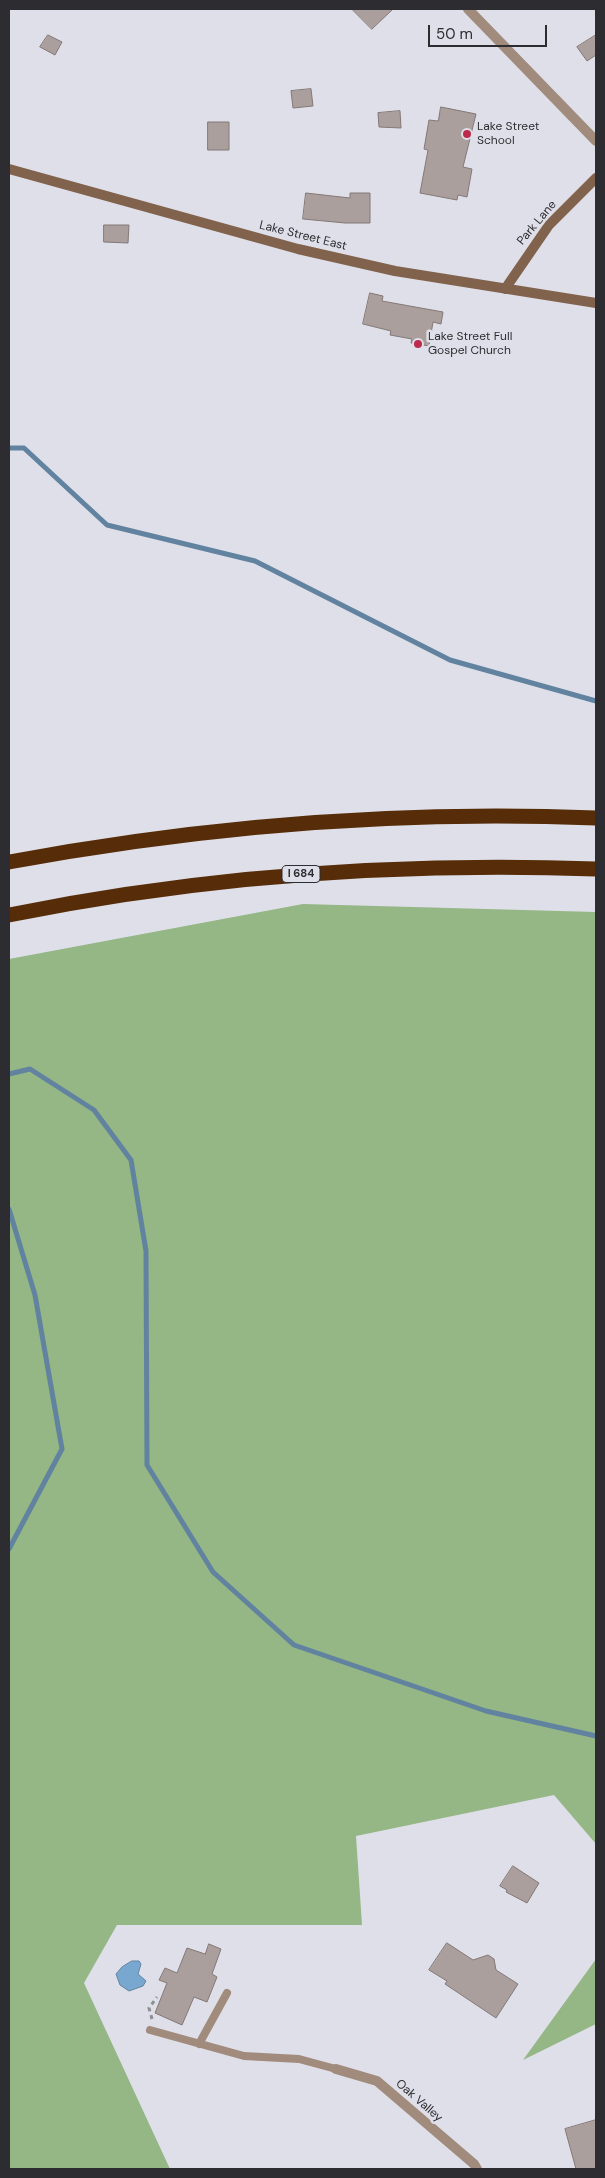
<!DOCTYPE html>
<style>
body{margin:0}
#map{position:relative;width:605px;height:2178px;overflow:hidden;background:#dfdfe9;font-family:"DM Sans",sans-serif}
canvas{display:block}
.frame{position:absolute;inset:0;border:10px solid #2d2d31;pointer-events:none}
.scale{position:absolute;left:428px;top:25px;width:119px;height:22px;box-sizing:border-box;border:2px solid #2d2d31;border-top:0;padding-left:6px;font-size:15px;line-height:18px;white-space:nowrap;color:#2d2d31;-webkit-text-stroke:4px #dfdfe9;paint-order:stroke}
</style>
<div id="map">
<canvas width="605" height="2178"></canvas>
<div class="frame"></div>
<div class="scale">50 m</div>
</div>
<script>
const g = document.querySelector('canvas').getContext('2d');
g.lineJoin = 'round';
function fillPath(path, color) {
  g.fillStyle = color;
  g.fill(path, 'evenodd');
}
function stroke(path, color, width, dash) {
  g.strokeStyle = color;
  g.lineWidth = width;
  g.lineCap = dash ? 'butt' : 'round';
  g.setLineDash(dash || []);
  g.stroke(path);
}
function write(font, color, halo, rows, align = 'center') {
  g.font = font + ' "DM Sans",sans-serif';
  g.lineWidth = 5;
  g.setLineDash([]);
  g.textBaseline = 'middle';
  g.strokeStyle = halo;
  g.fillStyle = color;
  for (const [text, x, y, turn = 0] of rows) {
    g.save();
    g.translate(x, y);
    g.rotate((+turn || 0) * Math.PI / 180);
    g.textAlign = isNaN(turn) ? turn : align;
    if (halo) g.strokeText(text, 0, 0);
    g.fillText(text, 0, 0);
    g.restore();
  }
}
fillPath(new Path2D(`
 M 303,904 L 596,912 L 596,1844 L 554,1795 L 356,1836 L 362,1925 L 117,1925 L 84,1983 L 170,2169 L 9,2169 L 9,959 Z
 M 596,1959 L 596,2024 L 523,2060 Z`), '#95b685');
const water = new Path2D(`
 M 132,1961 L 139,1961 L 141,1964 L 138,1974 L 146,1981 L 143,1986 L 129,1991 L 120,1985 L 116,1974 L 122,1967 Z`);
fillPath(water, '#78a8cf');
stroke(water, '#6283a0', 1);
stroke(new Path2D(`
 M 9,448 L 24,448 L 107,525 L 255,561 L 450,660 L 596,701
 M 9,1074 L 30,1069 L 94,1110 L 131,1160 L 146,1251 L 147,1465 L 213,1572 L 294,1645 L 486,1711 L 596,1736
 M 9,1209 L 35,1295 L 62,1449 L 9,1549`), '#6283a0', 5);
const building = new Path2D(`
 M 352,9 L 393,9 L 372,29 Z
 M 48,35 L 62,42 L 55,55 L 40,47 Z
 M 596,35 L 596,55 L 587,61 L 577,47 Z
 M 311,89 L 313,106 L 293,108 L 291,91 Z
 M 441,107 L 476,114 L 463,167 L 472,169 L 467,197 L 458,195 L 457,200 L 420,193 L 428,150 L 424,149 L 429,120 L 438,121 Z
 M 400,111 L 401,128 L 379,127 L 378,113 Z
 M 208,122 L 229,122 L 229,150 L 208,150 Z
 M 306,193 L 350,198 L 350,193 L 370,193 L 370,223 L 345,223 L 303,219 Z
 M 104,225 L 129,225 L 128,243 L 104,242 Z
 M 370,293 L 383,296 L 382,301 L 443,312 L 441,324 L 433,322 L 429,346 L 411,343 L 412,339 L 390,335 L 391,331 L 363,324 Z
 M 513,1866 L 539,1883 L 527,1903 L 506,1892 L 507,1890 L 500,1886 Z
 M 447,1943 L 473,1960 L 488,1955 L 494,1959 L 496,1970 L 518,1984 L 496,2018 L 445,1984 L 447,1981 L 429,1970 Z
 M 209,1944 L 221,1949 L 212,1974 L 217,1977 L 207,2002 L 194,1997 L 182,2025 L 155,2013 L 167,1983 L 159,1980 L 165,1968 L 177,1973 L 187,1948 L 205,1954 Z
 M 596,2120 L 596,2169 L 576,2169 L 565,2129 Z`);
fillPath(building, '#aa9f9c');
stroke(building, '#837876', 1);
stroke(new Path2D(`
 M 152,2019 L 149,2008 L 157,1997`), '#8d8d94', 3, [4, 4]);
stroke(new Path2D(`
 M 150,2030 L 244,2056 L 299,2059 L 336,2069
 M 199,2044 L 227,1993`), '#a18b7c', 8);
stroke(new Path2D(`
 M 468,9 L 596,141
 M 336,2069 L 377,2081 L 474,2164 L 477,2169`), '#a18b7c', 10);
stroke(new Path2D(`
 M 9,169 L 298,249 L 395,271 L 596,303
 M 505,289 L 549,225 L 596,178`), '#81624c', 10);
stroke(new Path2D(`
 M 9,862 C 203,826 399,810 596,818
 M 9,915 C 202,876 399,862 596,869`), '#562d08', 15);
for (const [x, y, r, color] of [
 [467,134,5,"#bc2b4c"],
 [418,344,5,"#bc2b4c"]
]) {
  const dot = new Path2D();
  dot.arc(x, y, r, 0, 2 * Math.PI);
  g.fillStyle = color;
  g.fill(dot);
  stroke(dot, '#dfdfe9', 2);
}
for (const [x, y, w] of [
 [301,874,38]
]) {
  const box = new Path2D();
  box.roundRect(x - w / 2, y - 8.5, w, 17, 4);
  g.fillStyle = '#dfdfe9';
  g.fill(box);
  stroke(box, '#2d2d31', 1);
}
write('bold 11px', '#2d2d31', null, [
 ["I 684",301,874]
]);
write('12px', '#2d2d31', '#dfdfe9', [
 ["Lake Street",477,127],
 ["School",477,141],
 ["Lake Street Full",428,337],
 ["Gospel Church",428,351]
], 'left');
write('12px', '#2d2d31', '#dfdfe9', [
 ["Park Lane",537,223,-50],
 ["Lake Street East",303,236,14],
 ["Oak Valley",419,2101,41]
]);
</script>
